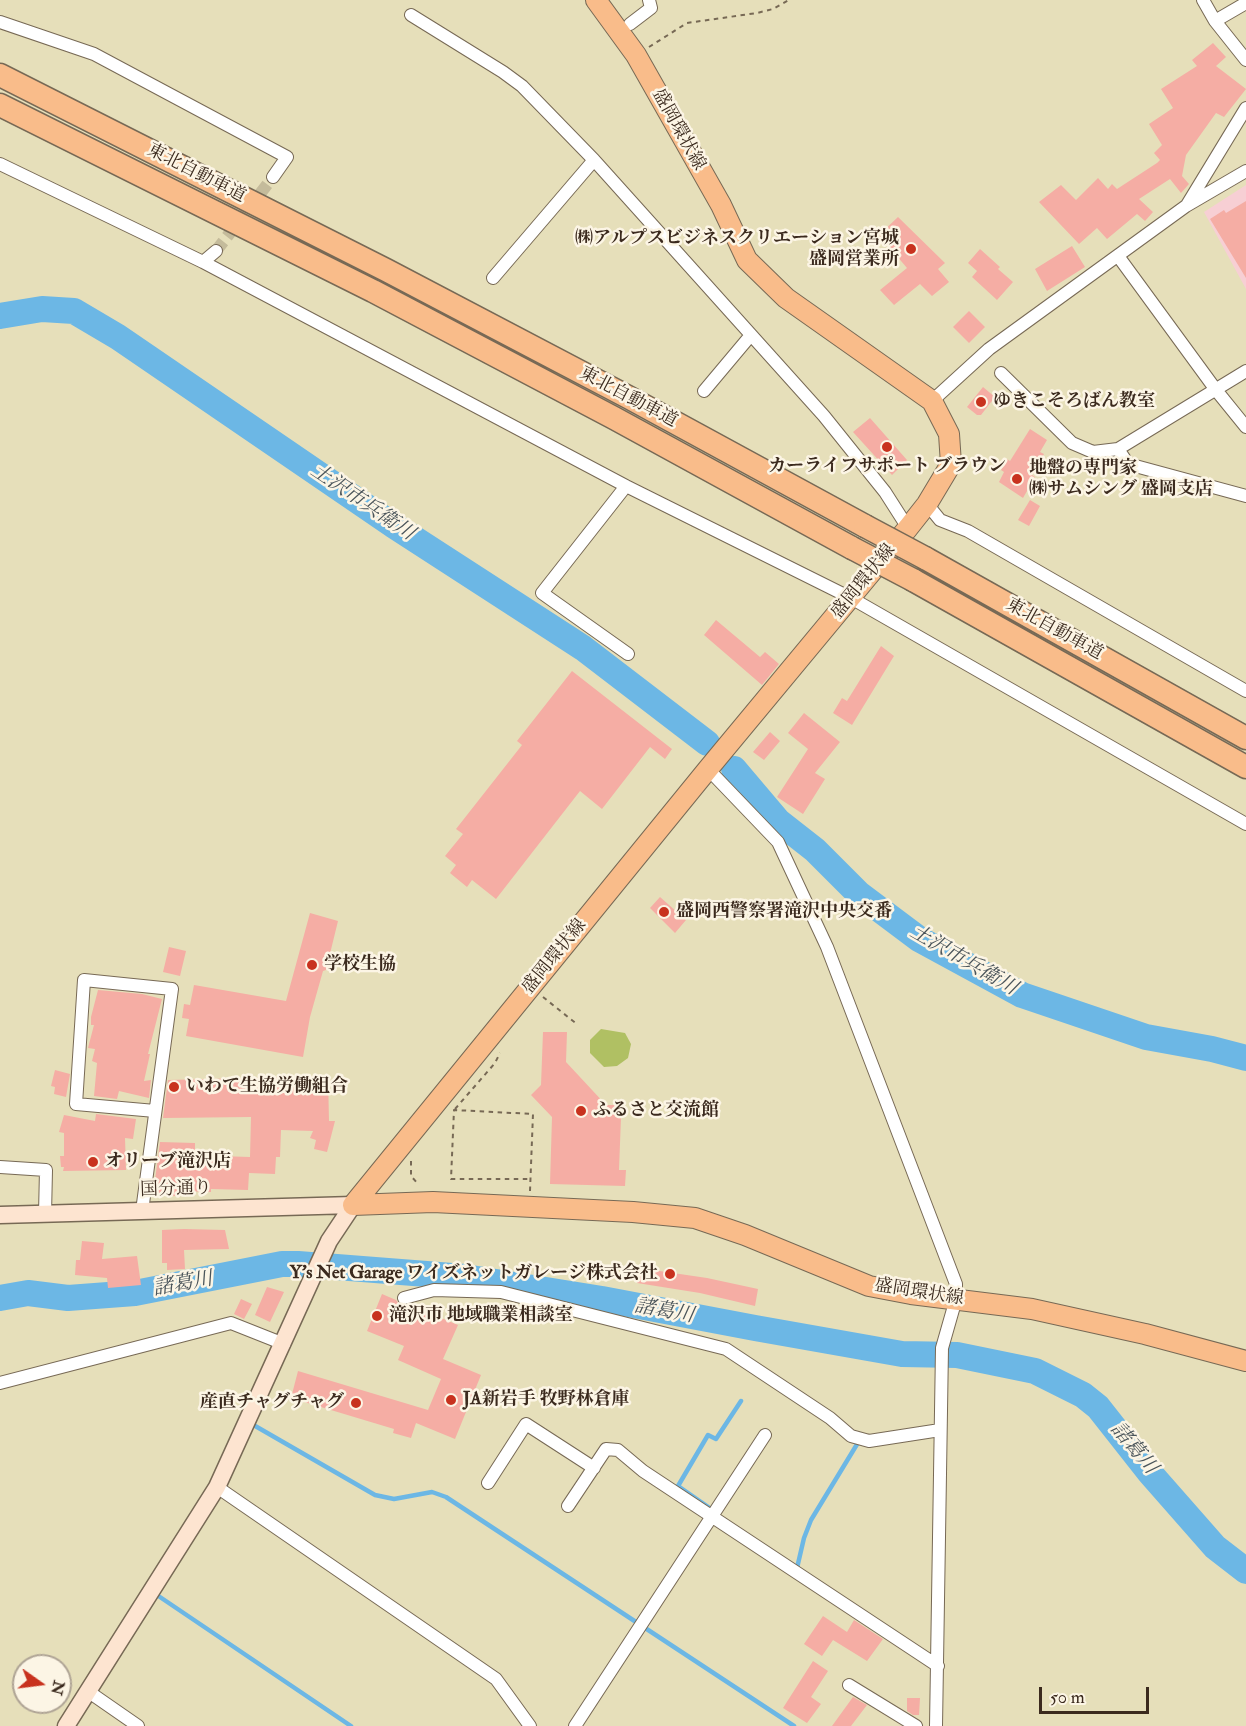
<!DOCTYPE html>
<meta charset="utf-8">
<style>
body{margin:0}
#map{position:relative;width:1246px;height:1726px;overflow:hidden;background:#e6dfba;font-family:"IM FELL Double Pica",serif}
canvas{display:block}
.north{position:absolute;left:12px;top:1654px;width:60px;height:60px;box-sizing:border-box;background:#fcf5e5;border:2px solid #afa495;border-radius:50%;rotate:104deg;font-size:16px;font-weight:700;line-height:24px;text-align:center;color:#3b2a1e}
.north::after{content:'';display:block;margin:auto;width:21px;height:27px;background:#c8321e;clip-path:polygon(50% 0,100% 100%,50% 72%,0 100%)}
.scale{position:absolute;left:1039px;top:1687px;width:110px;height:27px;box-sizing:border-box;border:3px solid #3b2a1e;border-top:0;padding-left:8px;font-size:18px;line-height:21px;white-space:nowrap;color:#3b2a1e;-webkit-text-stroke:4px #fcf5e5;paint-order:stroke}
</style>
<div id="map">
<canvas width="1246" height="1726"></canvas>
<div class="north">N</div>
<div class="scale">50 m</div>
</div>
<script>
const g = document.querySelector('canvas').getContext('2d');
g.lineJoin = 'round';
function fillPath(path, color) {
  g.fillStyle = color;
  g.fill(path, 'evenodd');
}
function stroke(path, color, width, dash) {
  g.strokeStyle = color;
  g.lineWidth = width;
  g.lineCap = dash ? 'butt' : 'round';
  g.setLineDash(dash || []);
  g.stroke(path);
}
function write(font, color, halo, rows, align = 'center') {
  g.font = font + ' "IM FELL Double Pica","Noto Serif JP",serif';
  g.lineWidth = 5;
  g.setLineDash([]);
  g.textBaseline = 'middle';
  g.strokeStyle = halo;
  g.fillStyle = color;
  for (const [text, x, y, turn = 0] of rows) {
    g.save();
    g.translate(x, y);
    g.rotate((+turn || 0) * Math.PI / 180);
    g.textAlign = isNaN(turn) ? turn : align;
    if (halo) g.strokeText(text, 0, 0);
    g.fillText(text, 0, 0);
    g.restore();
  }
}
fillPath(new Path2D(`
 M 1246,185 L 1246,289 L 1204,212 Z`), '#f7cfd4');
fillPath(new Path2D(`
 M 601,1029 L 625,1033 L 631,1044 L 628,1058 L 617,1066 L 604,1067 L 590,1053 L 590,1040 Z`), '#b0c063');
stroke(new Path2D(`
 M 250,1423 L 375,1495 L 394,1499 L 432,1492 L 446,1497 L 794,1726
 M 714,1511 L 678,1486 L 708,1435 L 716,1439 L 741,1401
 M 797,1568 L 804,1538 L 811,1520 L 859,1441
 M 154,1593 L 351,1726`), '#6cb7e5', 4.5);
stroke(new Path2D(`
 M 0,316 L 42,309 L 74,311 L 118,337 L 393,525 L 583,648 L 707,743
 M 734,769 L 778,821 L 815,850 L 859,894 L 919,939 L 1022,995 L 1146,1037 L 1212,1049 L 1246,1058
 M 0,1298 L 28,1293 L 68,1298 L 135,1293 L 282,1264 L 298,1264 L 465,1277 L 602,1299 L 755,1328 L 902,1354 L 957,1355 L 1035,1371 L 1083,1395 L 1098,1407 L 1150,1473 L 1215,1547 L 1246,1571`), '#6cb7e5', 26);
fillPath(new Path2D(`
 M 1213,43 L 1226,57 L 1216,66 L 1246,89 L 1224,117 L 1216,113 L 1186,155 L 1182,176 L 1189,184 L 1181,193 L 1170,179 L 1139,199 L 1153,212 L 1145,221 L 1137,214 L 1107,239 L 1097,228 L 1079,244 L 1039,202 L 1061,185 L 1076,200 L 1098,178 L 1108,189 L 1112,184 L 1117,189 L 1157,163 L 1160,160 L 1154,153 L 1162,145 L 1149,124 L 1173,108 L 1161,89 L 1197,66 L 1192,60 Z
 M 1246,201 L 1246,278 L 1210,219 L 1224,210 L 1226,213 Z
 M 898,217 L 945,263 L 938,269 L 949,282 L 932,296 L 920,284 L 894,305 L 880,290 L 907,268 L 879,235 Z
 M 1072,246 L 1085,267 L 1047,291 L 1035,269 Z
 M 980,249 L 1000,267 L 998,269 L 1013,282 L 997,300 L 972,277 L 977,271 L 968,263 Z
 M 969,311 L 985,327 L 969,343 L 953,327 Z
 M 983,387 L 995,397 L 981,415 L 977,415 L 967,407 Z
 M 870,418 L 907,460 L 892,475 L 853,432 Z
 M 1030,429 L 1047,440 L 1040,452 L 1044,454 L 1032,475 L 1035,477 L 1023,498 L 999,482 L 1004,472 L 1001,470 L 1007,459 L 1010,461 Z
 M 1030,500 L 1040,506 L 1029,526 L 1018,520 Z
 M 716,620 L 760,657 L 765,652 L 779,664 L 762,685 L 704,635 Z
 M 881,646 L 894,656 L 852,725 L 833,713 L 842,698 L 847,701 Z
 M 572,671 L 672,749 L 665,759 L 650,747 L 602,809 L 580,791 L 496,899 L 472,880 L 467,887 L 450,873 L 456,865 L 445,856 L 463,834 L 456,829 L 522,745 L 517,741 Z
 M 804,713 L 840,742 L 815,773 L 825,779 L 803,814 L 777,797 L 808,749 L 788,733 Z
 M 770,732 L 780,741 L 764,760 L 753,752 Z
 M 660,897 L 686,920 L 675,933 L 650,908 Z
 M 310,913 L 338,921 L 326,970 L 323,971 L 310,1017 L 303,1057 L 186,1036 L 189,1019 L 182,1018 L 184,1004 L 190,1005 L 194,985 L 286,1001 Z
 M 169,947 L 186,951 L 180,976 L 163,972 Z
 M 98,990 L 142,994 L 162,999 L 148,1054 L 150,1054 L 144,1081 L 151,1080 L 149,1098 L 119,1091 L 117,1099 L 94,1096 L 97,1063 L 92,1061 L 95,1049 L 88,1048 L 94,1025 L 91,1025 L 91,1017 Z
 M 543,1032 L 567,1032 L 566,1062 L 606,1105 L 616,1105 L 615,1117 L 621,1117 L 619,1170 L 626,1170 L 625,1186 L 550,1184 L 552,1117 L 531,1095 L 541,1085 Z
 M 55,1070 L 70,1074 L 66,1097 L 54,1094 L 55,1087 L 51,1086 Z
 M 328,1076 L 329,1121 L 335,1121 L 327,1152 L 314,1149 L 316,1140 L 310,1138 L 313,1131 L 281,1130 L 280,1157 L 276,1157 L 275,1174 L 249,1173 L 248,1190 L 211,1189 L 211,1192 L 177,1191 L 177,1196 L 153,1195 L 160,1142 L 195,1143 L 195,1158 L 218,1159 L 218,1156 L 250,1157 L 251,1117 L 163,1118 L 168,1080 Z
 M 96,1114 L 136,1119 L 133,1139 L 125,1138 L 126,1170 L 63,1171 L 64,1167 L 61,1167 L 60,1156 L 64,1156 L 64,1133 L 59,1132 L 64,1115 L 95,1121 Z
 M 184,1229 L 225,1230 L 229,1249 L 184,1250 L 185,1269 L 167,1270 L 167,1263 L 162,1263 L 162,1230 Z
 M 82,1241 L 104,1243 L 102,1259 L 137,1256 L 141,1285 L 108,1288 L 107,1278 L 75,1275 L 76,1260 L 80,1260 Z
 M 639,1268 L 707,1278 L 758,1289 L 755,1306 L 700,1293 L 637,1283 Z
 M 267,1287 L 284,1292 L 270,1322 L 255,1315 Z
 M 382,1294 L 396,1300 L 401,1306 L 409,1305 L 420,1309 L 458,1325 L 443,1359 L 481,1375 L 455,1439 L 416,1423 L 411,1438 L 393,1433 L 394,1429 L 291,1398 L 298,1371 L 428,1410 L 441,1379 L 398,1360 L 404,1346 L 367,1331 Z
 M 241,1299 L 252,1304 L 244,1319 L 234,1314 Z
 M 823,1616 L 847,1632 L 854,1620 L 883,1639 L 867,1661 L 833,1640 L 822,1656 L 804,1644 Z
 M 813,1661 L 828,1671 L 811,1697 L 821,1704 L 807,1723 L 783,1708 Z
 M 853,1697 L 867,1705 L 851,1726 L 832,1726 Z
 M 907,1698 L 920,1698 L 919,1715 L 913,1715 L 907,1711 Z`), '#f5ada4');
stroke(new Path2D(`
 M 216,251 L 273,177`), '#c4bb9b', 12, [12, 6]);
const street = new Path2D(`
 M 1203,0 L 1215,21 L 1246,60
 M 411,15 L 503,72 L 522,86 L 594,160
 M 1215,21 L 1246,3
 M 0,22 L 94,54 L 287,157 L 273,177
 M 630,24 L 651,8 L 649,0
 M 0,164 L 203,262 L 626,486 L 851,598 L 1246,824
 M 1187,205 L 1246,108
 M 1118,256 L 1216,390 L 1246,427
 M 203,262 L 216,251
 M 493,278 L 594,160 L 824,416 L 885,492 L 908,528
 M 1001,373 L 1072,443 L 1093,452 L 1118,449 L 1246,371
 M 704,391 L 751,335
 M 932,401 L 989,349 L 1186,206 L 1246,171
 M 1118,449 L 1128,464 L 1246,496
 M 626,486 L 542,593 L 628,654
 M 927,504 L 940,520 L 968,531 L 1246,691
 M 708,769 L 778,842 L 827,947 L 956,1284 L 956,1299 L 942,1348 L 936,1726
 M 0,1167 L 46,1170 L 45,1214
 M 142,1211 L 172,989 L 84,980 L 76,1104 L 155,1111
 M 404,1298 L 434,1290 L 501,1292 L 726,1349 L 830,1418 L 851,1436 L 869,1441 L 940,1430
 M 0,1383 L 231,1323 L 284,1344
 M 488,1483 L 526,1424 L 594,1468
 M 217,1487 L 496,1679 L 530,1726
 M 568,1506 L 606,1449 L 618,1450 L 643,1471 L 938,1666
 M 849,1685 L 916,1726
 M 89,1692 L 138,1726
 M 575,1726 L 765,1435`);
const secondary = new Path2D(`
 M 0,1215 L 353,1205
 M 66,1726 L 217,1487 L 329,1241 L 353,1205`);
const primary = new Path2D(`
 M 353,1205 L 708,769 L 908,528 L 927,504 L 951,464 L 949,434 L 932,401 L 786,298 L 747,260 L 721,205 L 636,55 L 596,0
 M 353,1205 L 433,1202 L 633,1212 L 695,1218 L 745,1235 L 869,1286 L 911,1294 L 1032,1309 L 1145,1334 L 1246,1361`);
const highway = new Path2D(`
 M 0,75 L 386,270 L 628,397 L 865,526
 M 0,105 L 373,291 L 614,418 L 852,548
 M 925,558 L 1246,738
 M 913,580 L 1246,767`);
stroke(street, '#776955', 14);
stroke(secondary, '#776955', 19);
stroke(primary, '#776955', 22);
stroke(highway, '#776955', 25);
stroke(new Path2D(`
 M 649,47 L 687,23 L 757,13 L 773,9 L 789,0
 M 543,997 L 578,1025
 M 455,1109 L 495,1063 L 500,1053
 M 411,1161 L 411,1176 L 419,1185
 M 530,1191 L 533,1114 L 454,1110 L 451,1179 L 530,1179`), '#776955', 2, [4.5, 4.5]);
stroke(street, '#fff', 12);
stroke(secondary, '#fde4d0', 16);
stroke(primary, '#f9bc8a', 20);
stroke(highway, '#f9bc8a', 22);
const highwayBridge = new Path2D(`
 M 865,526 L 925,558
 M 852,548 L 913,580`);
stroke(highwayBridge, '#776955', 25, []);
stroke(highwayBridge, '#f9bc8a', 22);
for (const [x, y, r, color] of [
 [911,249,6,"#c8321e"],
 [981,402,6,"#c8321e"],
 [887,447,6,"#c8321e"],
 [1017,479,6,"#c8321e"],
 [664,912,6,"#c8321e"],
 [312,965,6,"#c8321e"],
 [174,1087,6,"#c8321e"],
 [581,1111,6,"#c8321e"],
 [93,1162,6,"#c8321e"],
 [670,1274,6,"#c8321e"],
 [377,1316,6,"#c8321e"],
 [451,1400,6,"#c8321e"],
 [356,1403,6,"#c8321e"]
]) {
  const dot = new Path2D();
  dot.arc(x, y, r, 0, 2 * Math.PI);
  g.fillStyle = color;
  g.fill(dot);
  stroke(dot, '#fcf5e5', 2);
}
write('18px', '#3b2a1e', '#fcf5e5', [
 ["盛岡環状線",678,130,61],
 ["東北自動車道",196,174,27],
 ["東北自動車道",628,398,28],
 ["盛岡環状線",864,582,-51],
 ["東北自動車道",1054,630,29],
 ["盛岡環状線",555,957,-51],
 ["国分通り",176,1190,-2],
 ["盛岡環状線",919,1293,9]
]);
write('bold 18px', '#3b2a1e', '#fcf5e5', [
 ["㈱アルプスビジネスクリエーション宮城",899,239,"right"],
 ["盛岡営業所",899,260,"right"],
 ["ゆきこそろばん教室",993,402],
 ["カーライフサポート ブラウン",887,467,"center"],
 ["地盤の専門家",1029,469],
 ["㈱サムシング 盛岡支店",1029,490],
 ["盛岡西警察署滝沢中央交番",676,912],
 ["学校生協",324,965],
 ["いわて生協労働組合",186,1087],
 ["ふるさと交流館",593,1111],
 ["オリーブ滝沢店",105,1162],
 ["Y’s Net Garage ワイズネットガレージ株式会社",658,1274,"right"],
 ["滝沢市 地域職業相談室",389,1316],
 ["JA新岩手 牧野林倉庫",463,1400],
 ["産直チャグチャグ",344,1403,"right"]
], 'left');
write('italic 20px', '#4a545a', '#fcf5e5', [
 ["土沢市兵衛川",362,503,34],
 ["土沢市兵衛川",963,961,30],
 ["諸葛川",183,1285,-10],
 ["諸葛川",664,1312,10],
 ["諸葛川",1133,1449,50]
]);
</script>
